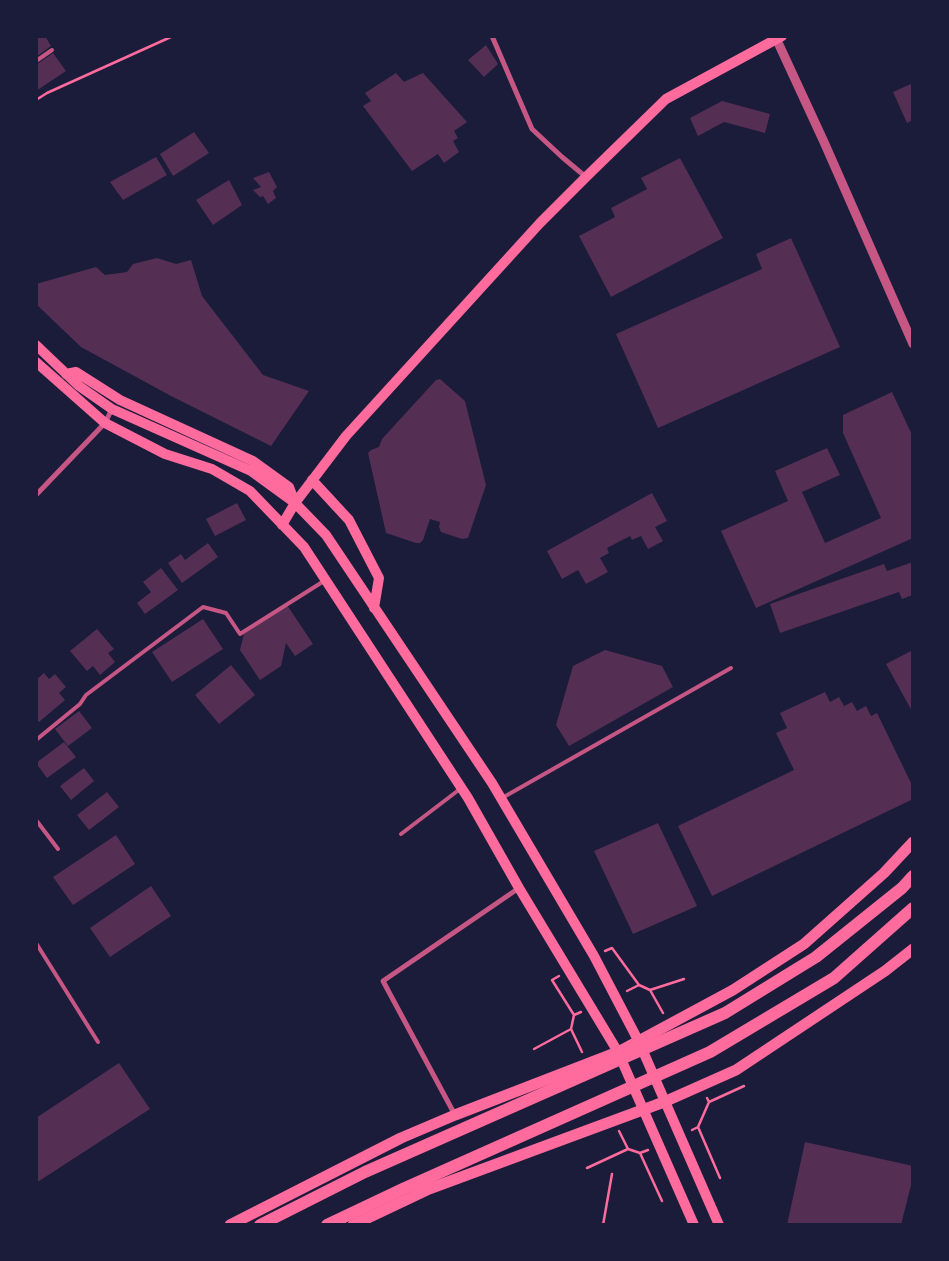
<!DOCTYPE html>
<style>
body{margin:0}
#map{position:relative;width:949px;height:1261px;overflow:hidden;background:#1b1b3a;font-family:"Space Grotesk",sans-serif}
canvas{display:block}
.frame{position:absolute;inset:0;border:38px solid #1b1b3a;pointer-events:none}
</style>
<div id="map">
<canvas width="949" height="1261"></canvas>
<div class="frame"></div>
</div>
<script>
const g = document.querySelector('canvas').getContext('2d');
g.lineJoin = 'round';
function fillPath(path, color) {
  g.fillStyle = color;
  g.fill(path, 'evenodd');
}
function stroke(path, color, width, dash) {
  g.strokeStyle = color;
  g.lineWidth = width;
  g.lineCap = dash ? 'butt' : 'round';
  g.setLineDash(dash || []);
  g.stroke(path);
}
fillPath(new Path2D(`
 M 36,36 L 45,36 L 51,46 L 36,57 Z
 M 486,45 L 498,64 L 484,77 L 468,60 Z
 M 53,53 L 66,71 L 36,91 L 36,65 Z
 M 396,73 L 404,82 L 423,73 L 467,122 L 454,131 L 458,138 L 453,141 L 459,152 L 444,163 L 438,154 L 412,171 L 363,106 L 371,101 L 365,93 Z
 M 913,83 L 913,120 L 907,123 L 893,92 Z
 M 722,101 L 770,114 L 765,133 L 724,122 L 698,136 L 690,118 Z
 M 194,132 L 209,153 L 173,176 L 160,154 Z
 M 156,157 L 167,175 L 123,200 L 110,182 Z
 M 680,158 L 723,238 L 611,297 L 579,236 L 615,217 L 611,208 L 647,189 L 641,178 Z
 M 269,172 L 277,187 L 273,191 L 276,198 L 268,204 L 263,196 L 260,197 L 253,190 L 261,187 L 253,178 Z
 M 229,180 L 242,205 L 213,225 L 196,200 Z
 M 791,238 L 840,347 L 658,428 L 616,334 L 762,269 L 756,254 Z
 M 157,258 L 176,264 L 191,260 L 202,296 L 263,375 L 309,391 L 271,446 L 171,396 L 81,347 L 36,304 L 36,284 L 96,267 L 105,275 L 127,272 L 133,264 Z
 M 440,379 L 465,401 L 486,485 L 468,538 L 462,539 L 441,532 L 439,527 L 440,522 L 430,519 L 423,540 L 420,543 L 416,543 L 386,533 L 368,453 L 371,450 L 379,447 L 382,439 L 436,380 Z
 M 892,392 L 913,437 L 913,538 L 756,608 L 721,531 L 788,501 L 775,471 L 827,448 L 840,475 L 802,492 L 825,543 L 881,518 L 843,433 L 843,415 Z
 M 652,493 L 667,521 L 655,527 L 663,541 L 648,549 L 641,536 L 632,540 L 630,536 L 607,548 L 609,553 L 600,558 L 608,572 L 586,584 L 578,570 L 562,579 L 547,551 Z
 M 237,503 L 246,520 L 215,536 L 206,519 Z
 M 208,543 L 218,557 L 182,583 L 168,563 L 181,554 L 185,560 Z
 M 913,562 L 913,595 L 902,599 L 899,592 L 780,633 L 770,604 L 884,564 L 887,571 Z
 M 161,568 L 178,590 L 145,614 L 137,603 L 151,592 L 143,582 Z
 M 287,605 L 313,644 L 295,656 L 286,643 L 281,666 L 260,680 L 240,650 L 244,634 Z
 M 203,619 L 223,649 L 172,682 L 152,652 Z
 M 97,629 L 114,649 L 108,653 L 115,662 L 100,675 L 93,666 L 87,671 L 70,651 Z
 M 605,650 L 662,666 L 673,687 L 569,746 L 556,725 L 573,666 Z
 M 913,650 L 913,713 L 886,664 Z
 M 231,665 L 255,695 L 219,724 L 195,695 Z
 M 44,673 L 49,679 L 55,674 L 66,687 L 59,693 L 65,700 L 39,722 L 36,719 L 36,680 Z
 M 825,692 L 830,702 L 839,697 L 844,706 L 852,702 L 857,711 L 866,706 L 871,716 L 877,713 L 913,787 L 913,799 L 712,896 L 678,826 L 794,770 L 776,733 L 787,728 L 780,713 Z
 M 79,711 L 92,728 L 68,746 L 55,729 Z
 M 64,742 L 76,757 L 47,778 L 36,763 Z
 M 84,768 L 94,781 L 71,800 L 60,786 Z
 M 107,792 L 119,807 L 89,830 L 77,815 Z
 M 658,823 L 697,906 L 633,934 L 594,851 Z
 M 116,835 L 135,864 L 73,905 L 53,877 Z
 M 151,886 L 171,916 L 110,957 L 90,928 Z
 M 119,1063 L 150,1109 L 36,1183 L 36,1118 Z
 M 805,1142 L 913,1166 L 913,1177 L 901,1225 L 787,1225 Z`), '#542f53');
stroke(new Path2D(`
 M 36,100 L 47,93 L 173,36
 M 605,951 L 612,948 L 639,985
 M 559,976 L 552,980 L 574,1015
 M 650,990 L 684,979
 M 627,991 L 639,985 L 650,990 L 663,1013
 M 581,1012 L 574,1015 L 571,1029 L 582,1052
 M 534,1049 L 571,1029
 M 709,1102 L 744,1086
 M 698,1127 L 720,1178
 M 692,1130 L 698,1127 L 709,1102 L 707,1098
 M 619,1131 L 628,1149 L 640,1153 L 662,1201
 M 640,1153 L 648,1150
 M 587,1168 L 628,1149
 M 603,1225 L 612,1174`), '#ff6b9d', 2.5);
stroke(new Path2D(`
 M 36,61 L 52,50
 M 36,740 L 80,704 L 86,695 L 203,607 L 226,613 L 240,634 L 324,581
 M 502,798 L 731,668
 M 36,820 L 58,849
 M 401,834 L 460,789
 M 36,943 L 98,1042`), '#c65784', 4);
stroke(new Path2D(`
 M 492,36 L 532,129 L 562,157 L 586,177
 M 36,495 L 105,423 L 112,409
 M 455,1115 L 383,981 L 519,888`), '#c65784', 5);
stroke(new Path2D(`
 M 775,36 L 824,142 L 913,344`), '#c65784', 9);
stroke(new Path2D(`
 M 36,345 L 79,386 L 112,409 L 251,471 L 295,503 L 326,535 L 492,783 L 594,956 L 639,1042 L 719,1225
 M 36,362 L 105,423 L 165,454 L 212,469 L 250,491 L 304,547 L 468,798 L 519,888 L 618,1052 L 694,1225
 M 66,374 L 76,372 L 120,400 L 253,461 L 289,487 L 295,503
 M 312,480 L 349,520 L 379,578 L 374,608
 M 282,525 L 295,503 L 346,436 L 540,223 L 586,177 L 666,99 L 782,36`), '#ff6b9d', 10);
stroke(new Path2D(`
 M 230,1225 L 401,1138 L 455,1115 L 618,1052 L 733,990 L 804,944 L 884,873 L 913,842
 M 353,1225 L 429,1189 L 664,1102 L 736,1070 L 885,971 L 913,949`), '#ff6b9d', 11);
stroke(new Path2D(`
 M 260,1225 L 365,1172 L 725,1013 L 816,957 L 902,888 L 913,876
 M 327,1225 L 405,1188 L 710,1052 L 834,978 L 913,908`), '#ff6b9d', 12);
</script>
